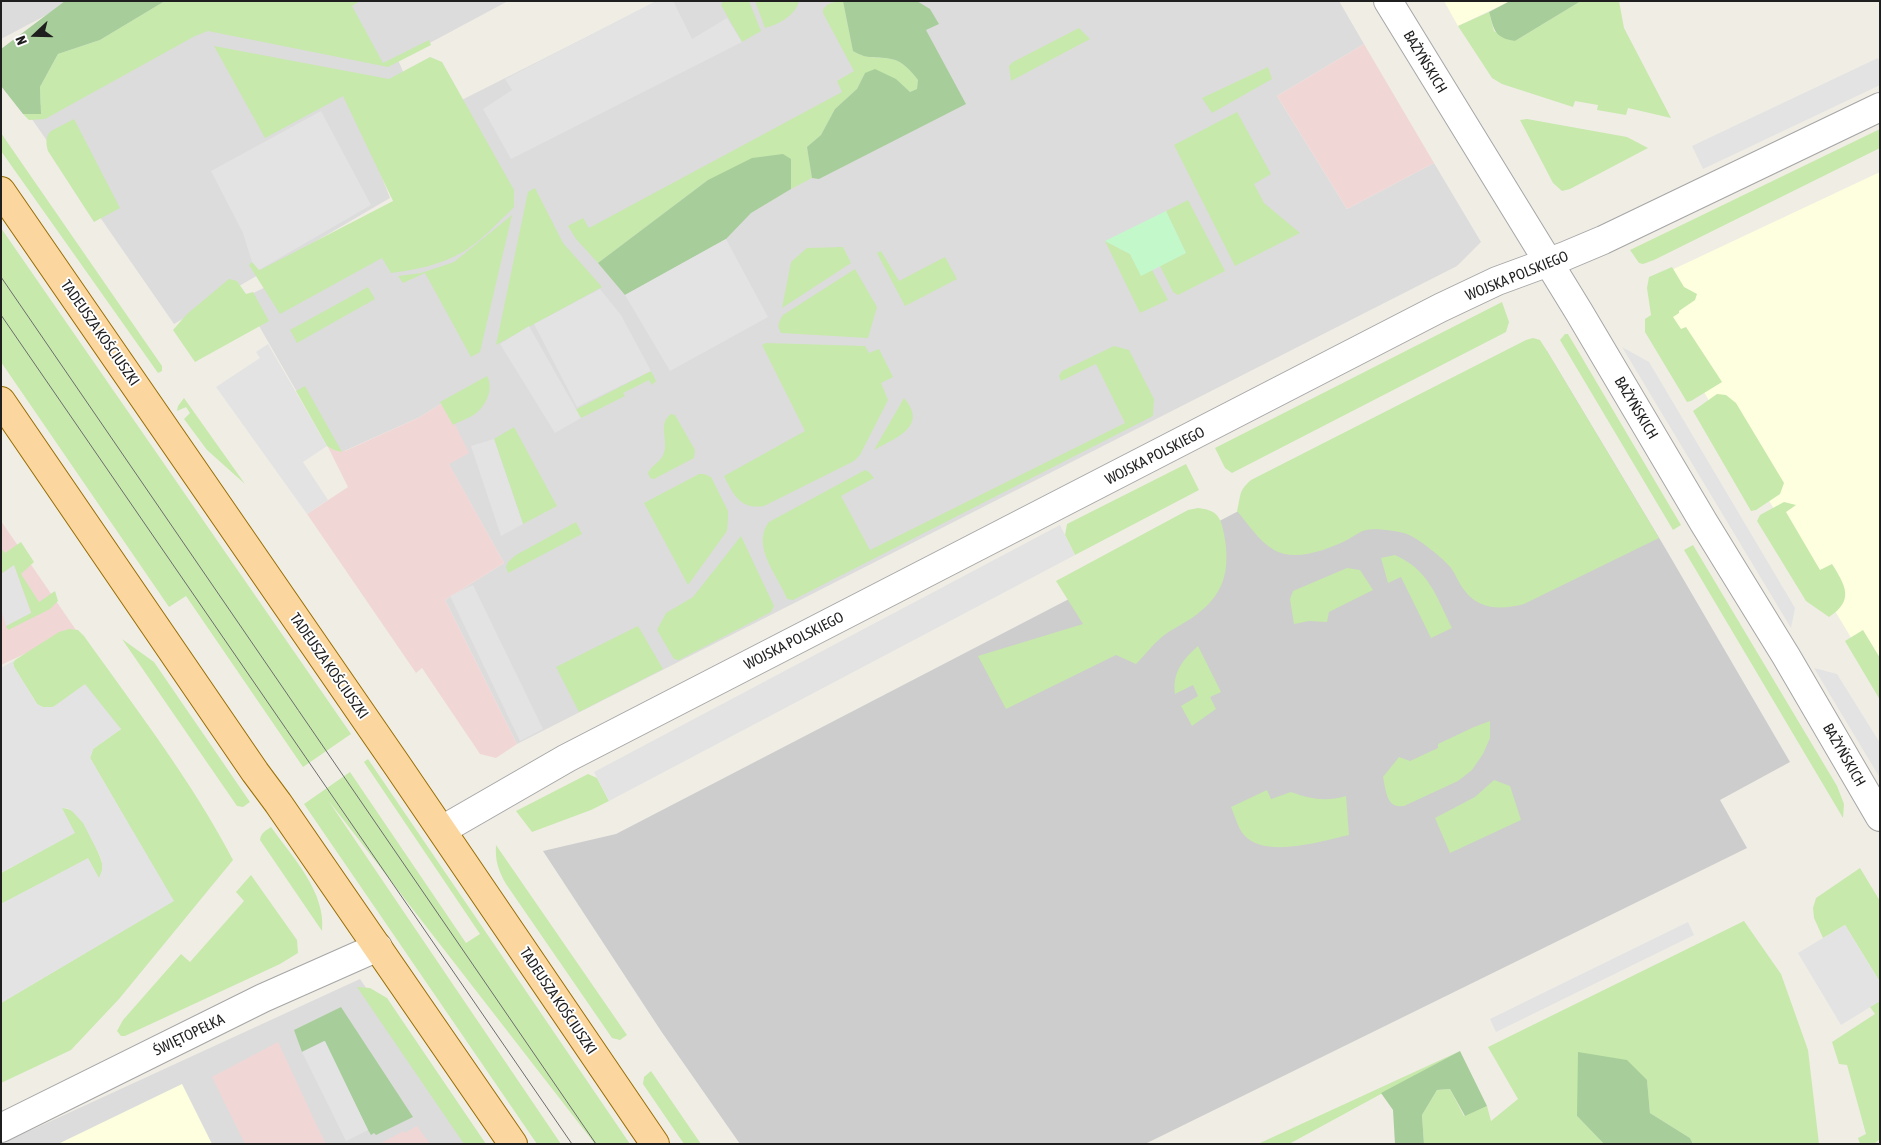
<!DOCTYPE html>
<meta charset="utf-8">
<style>
body{margin:0}
#map{position:relative;width:1881px;height:1145px;overflow:hidden;background:#f0ede5;font-family:"Asap Condensed",sans-serif}
canvas{display:block}
.frame{position:absolute;inset:0;border:2px solid #1f1f1f;pointer-events:none}
.north{position:absolute;left:10px;top:10px;width:50px;height:50px;-webkit-text-stroke:4px #fff;paint-order:stroke;rotate:249deg;font-size:14px;font-weight:700;line-height:20px;text-align:center;color:#1f1f1f}
.north::after{content:'';display:block;margin:auto;width:18px;height:22px;background:#1f1f1f;clip-path:polygon(50% 0,100% 100%,50% 72%,0 100%)}
</style>
<div id="map">
<canvas width="1881" height="1145"></canvas>
<div class="frame"></div>
<div class="north">N</div>
</div>
<script>
const g = document.querySelector('canvas').getContext('2d');
g.lineJoin = 'round';
function fillPath(path, color) {
  g.fillStyle = color;
  g.fill(path, 'evenodd');
}
function stroke(path, color, width, dash) {
  g.strokeStyle = color;
  g.lineWidth = width;
  g.lineCap = dash ? 'butt' : 'round';
  g.setLineDash(dash || []);
  g.stroke(path);
}
function write(font, color, halo, rows, align = 'center') {
  g.font = font + ' "Asap Condensed",sans-serif';
  g.lineWidth = 4;
  g.setLineDash([]);
  g.textBaseline = 'middle';
  g.strokeStyle = halo;
  g.fillStyle = color;
  for (const [text, x, y, turn = 0] of rows) {
    g.save();
    g.translate(x, y);
    g.rotate((+turn || 0) * Math.PI / 180);
    g.textAlign = isNaN(turn) ? turn : align;
    if (halo) g.strokeText(text, 0, 0);
    g.fillText(text, 0, 0);
    g.restore();
  }
}
fillPath(new Path2D(`
 M 1,1 L 73,1 L 1,39 Z
 M 242,1 L 508,1 L 398,60 L 424,119 L 658,1 L 1339,1 L 1364,44 L 1277,96 L 1347,209 L 1434,163 L 1481,242 L 1457,266 L 517,744 L 445,600 L 504,563 L 448,463 L 444,402 L 420,417 L 342,452 L 324,439 L 243,298 L 458,194 L 369,144 L 390,198 L 174,324 L 27,112 Z
 M 360,979 L 473,1144 L 1,1144 Z`), '#dddcdc');
fillPath(new Path2D(`
 M 1364,44 L 1434,163 L 1347,209 L 1277,96 Z
 M 444,402 L 469,453 L 449,464 L 504,563 L 445,600 L 517,744 L 496,758 L 480,754 L 422,668 L 416,673 L 307,514 L 348,487 L 324,439 L 330,447 L 334,450 L 345,451 L 420,417 Z
 M 1,521 L 76,630 L 1,665 Z
 M 278,1042 L 317,1126 L 326,1144 L 245,1144 L 212,1077 Z
 M 417,1126 L 430,1144 L 379,1144 L 404,1131 L 405,1133 Z`), '#f0d7d5');
fillPath(new Path2D(`
 M 1444,1 L 1510,1 L 1458,26 Z
 M 1880,172 L 1880,686 L 1653,307 L 1661,275 Z
 M 182,1084 L 212,1144 L 58,1144 Z`), '#fdffdf');
fillPath(new Path2D(`
 M 1547,351 L 1664,546 L 1790,762 L 1720,800 L 1747,848 L 1145,1144 L 740,1144 L 661,1031 L 543,851 L 616,834 Z`), '#cdcdcd');
fillPath(new Path2D(`
 M 165,1 L 360,1 L 352,6 L 383,63 L 429,40 L 431,45 L 388,67 L 208,31 L 195,36 L 45,119 L 29,120 L 23,114 L 41,114 L 40,87 L 58,54 L 100,40 Z
 M 723,1 L 749,1 L 761,31 L 742,42 L 721,5 Z
 M 755,1 L 799,1 C 796,15 778,25 765,28 Z
 M 839,1 L 843,1 L 853,51 C 870,61 874,55 891,59 C 903,61 911,71 918,80 L 917,89 L 910,92 L 896,79 L 865,73 L 857,89 L 835,109 L 821,135 L 807,147 L 812,178 L 791,189 L 790,159 L 708,180 L 598,263 L 576,239 L 568,226 L 583,218 L 589,228 L 842,92 L 837,81 L 854,71 L 823,13 L 823,9 L 828,4 Z
 M 1581,1 L 1619,1 L 1624,28 L 1671,118 L 1628,108 L 1626,115 L 1597,110 L 1598,105 L 1575,101 L 1573,107 L 1502,84 L 1492,78 L 1458,26 L 1489,12 L 1494,31 L 1515,41 Z
 M 1079,28 L 1090,39 L 1011,81 L 1009,66 L 1013,62 Z
 M 214,46 L 389,79 L 430,57 L 442,62 L 514,190 L 514,207 C 500,221 478,244 461,253 C 440,265 415,270 391,273 L 382,258 L 280,314 L 249,265 L 252,262 L 260,270 L 393,201 L 343,96 L 265,138 Z
 M 1268,67 L 1272,79 L 1212,113 L 1202,98 Z
 M 1237,112 L 1271,174 L 1254,184 L 1264,203 L 1300,233 L 1235,266 L 1174,145 Z
 M 74,119 L 120,208 L 94,222 L 48,151 C 46,144 45,136 51,131 Z
 M 1527,119 L 1627,137 L 1648,148 L 1570,189 L 1562,191 L 1553,183 L 1520,120 Z
 M 1880,129 L 1880,148 L 1654,260 L 1643,264 L 1639,263 L 1630,250 Z
 M 1,133 L 162,366 L 162,371 L 158,373 L 1,151 Z
 M 535,188 L 563,243 L 602,287 L 496,345 L 528,192 Z
 M 1188,200 L 1225,271 L 1178,295 L 1173,292 L 1160,266 L 1186,253 L 1166,211 Z
 M 512,215 L 480,352 L 471,357 L 425,273 L 403,283 L 398,276 L 421,273 L 454,262 Z
 M 1,228 L 351,734 L 303,767 L 186,596 L 169,607 L 1,362 Z
 M 1105,241 L 1130,254 L 1141,275 L 1152,270 L 1168,300 L 1140,313 Z
 M 843,247 L 851,263 L 782,308 L 791,262 L 807,248 Z
 M 881,251 L 899,281 L 945,257 L 957,279 L 905,306 L 877,253 Z
 M 1672,267 L 1684,287 L 1697,294 L 1695,300 L 1679,311 L 1679,313 L 1673,317 L 1681,329 L 1686,327 L 1722,382 L 1691,401 L 1687,402 L 1645,332 L 1645,319 L 1651,315 L 1647,288 L 1649,277 Z
 M 855,269 L 877,307 L 868,338 L 781,333 C 777,326 778,323 783,315 Z
 M 229,279 L 237,281 L 246,294 L 253,292 L 269,321 L 195,362 L 173,330 L 187,314 Z
 M 368,287 L 375,299 L 297,343 L 290,330 Z
 M 1502,302 L 1509,322 L 1506,332 L 1232,473 L 1225,468 L 1215,448 Z
 M 1565,334 L 1568,334 L 1681,525 L 1673,530 L 1560,340 Z
 M 1533,338 L 1540,340 L 1547,351 L 1659,538 L 1524,604 C 1502,610 1479,610 1465,591 C 1459,584 1456,575 1451,568 C 1443,558 1420,540 1409,535 C 1401,531 1375,528 1367,530 C 1360,531 1353,537 1347,540 C 1327,550 1294,562 1274,550 C 1259,541 1248,524 1237,511 C 1241,496 1238,491 1251,480 L 1526,340 Z
 M 766,343 L 865,346 L 869,353 L 879,349 L 893,377 L 881,383 L 888,400 L 860,455 L 854,461 L 764,506 C 740,510 733,494 724,476 L 805,431 L 762,345 Z
 M 1114,346 L 1129,350 L 1154,399 L 1153,416 L 793,600 L 787,599 C 779,577 750,546 769,522 L 865,470 L 869,472 L 874,478 L 841,496 L 870,550 L 1125,423 L 1096,364 L 1061,381 L 1059,376 L 1062,371 Z
 M 651,371 L 656,381 L 652,385 L 649,380 L 623,393 L 625,396 L 581,418 L 575,410 Z
 M 487,376 C 494,389 486,406 475,414 C 468,419 460,421 453,425 L 440,402 Z
 M 305,386 L 342,452 L 334,450 L 327,446 L 296,391 Z
 M 1717,394 L 1726,395 L 1736,403 L 1784,483 L 1780,494 L 1756,510 L 1751,511 L 1693,411 Z
 M 184,398 L 245,484 L 207,450 L 184,419 L 190,413 L 186,407 L 177,411 L 178,406 Z
 M 904,398 C 929,427 895,438 874,450 Z
 M 671,414 L 675,415 L 695,450 L 694,458 L 654,479 L 650,478 L 648,473 C 653,463 664,462 665,447 C 666,435 659,423 671,414 Z
 M 514,427 L 557,506 L 523,524 L 494,439 Z
 M 1186,464 L 1199,490 L 1075,555 L 1065,535 L 1067,524 Z
 M 699,474 L 704,474 L 711,477 L 728,511 L 728,520 L 727,531 L 688,585 L 644,503 Z
 M 1784,502 L 1796,505 L 1786,512 L 1820,570 L 1832,564 C 1845,585 1855,600 1829,617 L 1806,601 L 1757,521 L 1760,515 Z
 M 1198,508 C 1216,510 1221,516 1224,534 C 1231,571 1224,596 1192,618 C 1183,624 1172,629 1163,636 C 1153,644 1145,655 1136,664 L 1116,655 L 1006,709 L 978,656 L 1083,624 L 1056,581 L 1188,510 Z
 M 576,522 L 582,534 L 508,573 L 506,567 L 508,562 L 516,555 Z
 M 741,536 L 774,606 L 771,612 L 679,660 L 674,659 L 657,630 L 666,613 L 693,597 Z
 M 21,542 L 34,562 L 21,574 L 39,602 L 55,591 L 58,601 L 50,609 L 8,630 L 6,626 L 31,612 L 14,566 L 1,574 L 1,548 L 5,553 Z
 M 1693,545 L 1837,786 L 1844,804 L 1843,818 L 1684,550 Z
 M 1395,555 C 1429,570 1436,596 1452,628 L 1431,638 L 1401,577 L 1388,583 L 1381,558 Z
 M 1347,568 L 1360,570 L 1373,590 L 1329,612 L 1327,622 L 1309,621 L 1294,624 L 1290,599 L 1293,591 Z
 M 638,626 L 663,669 L 579,712 L 556,667 Z
 M 69,629 L 78,630 L 84,636 C 136,709 192,781 233,860 L 119,999 L 71,1050 L 1,1083 L 1,1003 L 173,901 L 90,758 L 93,749 L 121,729 L 61,703 C 52,708 46,710 37,704 L 14,667 L 13,663 L 15,660 L 59,632 Z
 M 1863,630 L 1880,658 L 1880,700 L 1845,641 Z
 M 122,639 L 154,662 L 250,802 L 243,807 L 237,806 Z
 M 1198,646 L 1221,692 L 1210,697 L 1216,709 L 1192,726 L 1181,706 L 1198,696 L 1193,685 L 1175,694 C 1172,673 1183,659 1198,646 Z
 M 1490,721 L 1490,738 L 1483,754 L 1472,770 L 1458,781 L 1404,806 C 1386,809 1386,790 1383,777 L 1399,757 L 1410,761 L 1438,748 L 1438,744 L 1474,727 Z
 M 368,759 L 630,1144 L 595,1144 L 328,800 L 561,1144 L 537,1144 L 304,804 L 350,772 L 466,943 L 480,934 L 364,762 Z
 M 588,774 L 597,778 L 609,801 L 591,810 L 532,832 L 516,811 Z
 M 1494,780 L 1510,786 L 1521,820 L 1450,853 L 1435,818 L 1475,797 Z
 M 1267,790 L 1271,799 L 1291,792 C 1310,799 1326,802 1346,796 L 1349,835 C 1322,841 1265,859 1244,835 C 1238,828 1235,816 1231,807 Z
 M 61,808 C 68,808 74,811 79,816 C 84,821 101,856 102,863 C 103,869 102,874 99,879 L 88,859 L 1,904 L 1,873 L 74,833 Z
 M 271,827 C 293,858 326,892 322,931 L 260,840 C 261,833 265,831 271,827 Z
 M 496,845 L 627,1035 L 620,1040 L 612,1038 L 506,884 C 498,870 495,860 496,845 Z
 M 1860,868 L 1880,901 L 1880,982 L 1845,925 L 1823,938 L 1814,918 L 1813,908 L 1816,898 Z
 M 251,875 L 297,940 L 298,953 L 280,964 L 125,1036 L 121,1036 L 117,1031 L 123,1020 L 181,954 L 190,962 L 244,901 L 236,892 Z
 M 1744,921 L 1781,974 L 1808,1050 L 1819,1144 L 1693,1144 L 1690,1138 L 1650,1113 L 1647,1081 L 1577,1116 L 1604,1144 L 1424,1144 L 1422,1115 L 1437,1090 L 1450,1089 L 1464,1116 L 1487,1106 L 1491,1121 L 1518,1099 L 1488,1047 Z
 M 357,987 L 370,988 L 387,998 L 486,1144 L 464,1144 Z
 M 1880,1001 L 1880,1139 L 1874,1144 L 1860,1144 L 1858,1138 L 1866,1134 L 1847,1065 L 1839,1064 L 1832,1042 L 1875,1014 L 1870,1007 Z
 M 1460,1051 L 1289,1144 L 1259,1144 L 1260,1143 Z
 M 651,1071 L 701,1144 L 684,1144 L 643,1084 L 644,1077 Z`), '#c7e9ac');
fillPath(new Path2D(`
 M 65,1 L 165,1 L 100,40 L 58,54 L 40,87 L 41,114 L 23,114 L 1,86 L 1,49 Z
 M 843,1 L 917,1 L 930,9 L 939,24 L 926,30 L 966,104 L 819,179 L 812,178 L 807,147 L 821,135 L 835,109 L 857,89 L 865,73 L 875,69 L 896,79 L 910,92 L 917,89 L 918,80 C 911,71 903,61 891,59 C 874,55 870,61 853,51 Z
 M 1510,1 L 1581,1 L 1515,41 C 1494,38 1494,29 1489,12 Z
 M 783,154 L 791,159 L 791,189 L 751,213 L 726,239 L 625,295 L 598,263 L 708,180 L 752,158 Z
 M 341,1007 L 413,1117 L 376,1135 L 374,1133 L 371,1135 L 368,1130 L 324,1041 L 302,1052 L 294,1030 Z
 M 1460,1051 L 1487,1106 L 1465,1116 L 1450,1089 L 1437,1090 L 1422,1115 L 1424,1144 L 1395,1144 L 1393,1110 L 1381,1093 Z
 M 1578,1052 L 1627,1060 L 1647,1080 L 1650,1113 L 1690,1138 L 1693,1144 L 1604,1144 L 1577,1116 Z`), '#a7ce9a');
fillPath(new Path2D(`
 M 1166,211 L 1186,253 L 1141,276 L 1130,254 L 1105,241 Z`), '#c3f9ca');
fillPath(new Path2D(`
 M 656,1 L 673,1 L 692,39 L 727,18 L 742,42 L 511,159 L 483,109 L 512,90 L 505,79 Z
 M 1878,58 L 1880,63 L 1880,85 L 1703,169 L 1692,146 Z
 M 321,111 L 371,205 L 259,270 L 252,262 L 243,233 L 211,171 Z
 M 726,239 L 768,317 L 670,371 L 625,295 Z
 M 600,289 L 621,315 L 651,371 L 577,407 L 534,324 Z
 M 529,326 L 581,418 L 555,433 L 500,344 Z
 M 268,344 L 327,446 L 303,462 L 328,500 L 307,514 L 216,387 L 260,358 L 256,352 Z
 M 1622,347 L 1649,362 L 1795,608 L 1791,628 Z
 M 494,439 L 523,524 L 501,536 L 471,446 Z
 M 1060,525 L 1075,555 L 609,801 L 594,772 Z
 M 14,565 L 31,613 L 6,626 L 1,609 L 1,574 Z
 M 473,585 L 543,729 L 520,741 L 450,596 Z
 M 15,660 L 13,663 L 14,667 L 37,704 L 42,707 L 53,707 L 85,684 L 121,729 L 93,749 L 90,758 L 174,901 L 1,1003 L 1,904 L 88,858 L 99,878 L 102,870 L 102,863 L 100,856 L 83,823 L 72,811 L 67,808 L 62,808 L 75,833 L 1,873 L 1,668 Z
 M 1814,668 L 1837,674 L 1880,743 L 1880,778 Z
 M 1688,922 L 1694,935 L 1496,1032 L 1490,1019 Z
 M 1845,925 L 1880,982 L 1880,1001 L 1841,1025 L 1798,953 Z
 M 325,1041 L 368,1130 L 346,1141 L 302,1052 Z`), '#e3e3e3');
const street = new Path2D(`
 M 1388,1 L 1579,312 L 1704,523 L 1786,656 L 1880,817
 M 442,830 L 567,758 L 1440,308 L 1497,281 L 1565,256 L 1603,240 L 1880,107
 M 1,1128 L 263,998 L 378,947`);
const primary = new Path2D(`
 M 1,191 L 397,765 L 655,1144
 M 1,401 L 255,772 L 278,803 L 513,1144`);
stroke(street, '#a6a6a6', 30);
stroke(primary, '#986d02', 30);
stroke(street, '#fff', 28);
stroke(primary, '#fbd79f', 28);
stroke(new Path2D(`
 M 1,277 L 596,1144
 M 1,315 L 572,1144`), '#6d6d6d', 1);
write('15px', '#1f1f1f', '#fff', [
 ["BAŻYŃSKICH",1425,62,59],
 ["WOJSKA POLSKIEGO",1517,276,-22],
 ["TADEUSZA KOŚCIUSZKI",100,333,55],
 ["BAŻYŃSKICH",1636,408,59],
 ["WOJSKA POLSKIEGO",1155,456,-27],
 ["WOJSKA POLSKIEGO",794,641,-27],
 ["TADEUSZA KOŚCIUSZKI",329,666,55],
 ["BAŻYŃSKICH",1844,755,60],
 ["TADEUSZA KOŚCIUSZKI",558,1001,56],
 ["ŚWIĘTOPEŁKA",189,1035,-26]
]);
</script>
